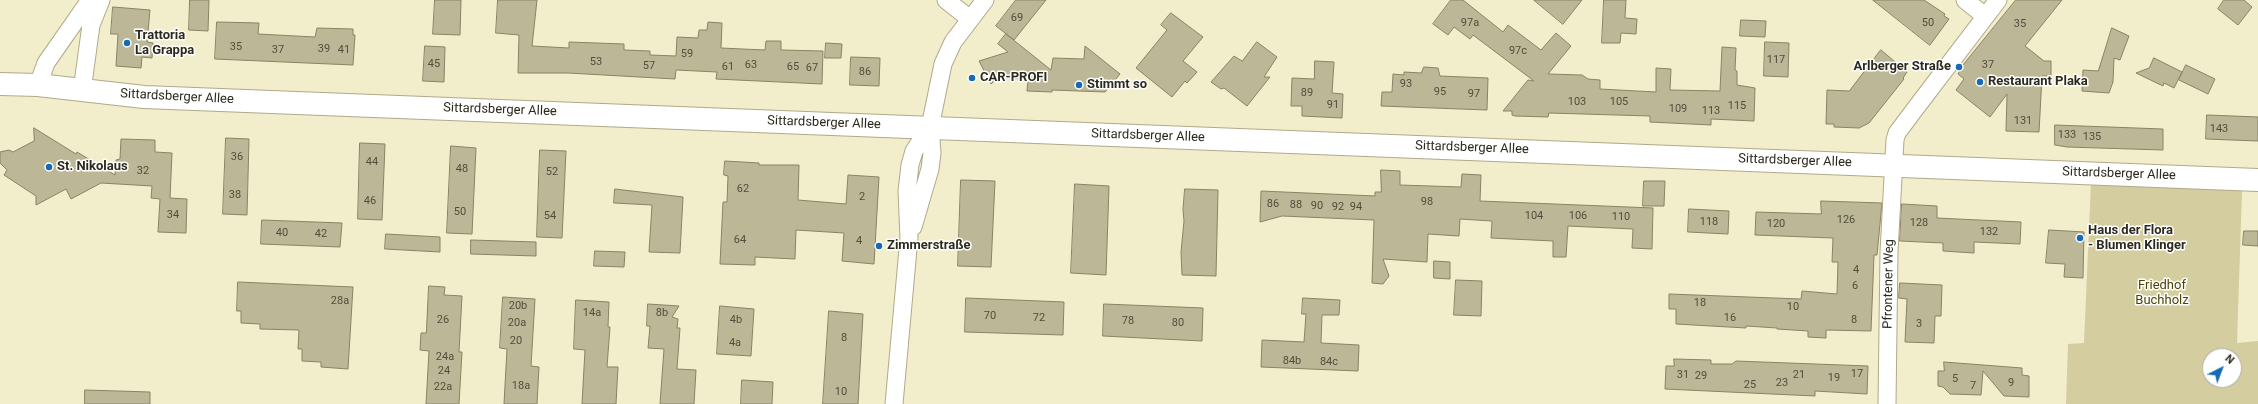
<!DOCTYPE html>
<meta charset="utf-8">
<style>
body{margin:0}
#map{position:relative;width:2258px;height:404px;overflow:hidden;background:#f2edcb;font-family:Roboto,sans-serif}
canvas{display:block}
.north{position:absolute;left:2202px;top:348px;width:40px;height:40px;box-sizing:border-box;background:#fff;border:1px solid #abaaa5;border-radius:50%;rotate:42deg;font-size:11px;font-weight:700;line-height:16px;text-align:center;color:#2c2a1d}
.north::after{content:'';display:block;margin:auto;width:14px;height:18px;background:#1669b7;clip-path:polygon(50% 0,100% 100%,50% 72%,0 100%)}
</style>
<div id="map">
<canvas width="2258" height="404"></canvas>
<div class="north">N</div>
</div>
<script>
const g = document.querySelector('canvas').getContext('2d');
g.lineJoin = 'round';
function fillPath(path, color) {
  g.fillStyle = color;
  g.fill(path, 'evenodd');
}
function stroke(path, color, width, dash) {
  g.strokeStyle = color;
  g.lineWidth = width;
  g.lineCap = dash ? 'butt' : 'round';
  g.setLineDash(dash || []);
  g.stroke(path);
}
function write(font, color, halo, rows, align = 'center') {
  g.font = font + ' Roboto,sans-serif';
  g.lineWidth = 3;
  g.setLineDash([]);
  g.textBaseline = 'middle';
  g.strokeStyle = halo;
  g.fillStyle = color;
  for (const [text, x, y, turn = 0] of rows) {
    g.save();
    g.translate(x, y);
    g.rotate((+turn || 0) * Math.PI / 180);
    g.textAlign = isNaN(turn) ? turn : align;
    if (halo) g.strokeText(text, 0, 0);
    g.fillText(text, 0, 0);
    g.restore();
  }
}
fillPath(new Path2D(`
 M 2091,183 L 2242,191 L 2237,343 L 2258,341 L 2258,404 L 2066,404 L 2068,344 L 2084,343 ZM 2210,356 L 2234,356 L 2234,380 L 2210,380 Z`), '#d4cd9f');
const building = new Path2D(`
 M 190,0 L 209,0 L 208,31 L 189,30 Z
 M 435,0 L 461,0 L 460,35 L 433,34 Z
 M 498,0 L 537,0 L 532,46 L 569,48 L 569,42 L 624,44 L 624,50 L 650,51 L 650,55 L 676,56 L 677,37 L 698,38 L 699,30 L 707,30 L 708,22 L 722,23 L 721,48 L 765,50 L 766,41 L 781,41 L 781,50 L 823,51 L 822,84 L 716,79 L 717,72 L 676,70 L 675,79 L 568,73 L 518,73 L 519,35 L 496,33 Z
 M 1016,0 L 1046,0 L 1014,40 L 996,26 Z
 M 1451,0 L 1463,0 L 1503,32 L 1508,25 L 1541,50 L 1556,33 L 1571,46 L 1548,74 L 1582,75 L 1588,79 L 1600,80 L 1600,89 L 1656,92 L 1656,68 L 1671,69 L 1670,90 L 1720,91 L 1722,47 L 1736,48 L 1735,70 L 1737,71 L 1737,85 L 1755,88 L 1754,121 L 1711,119 L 1711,125 L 1650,122 L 1650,116 L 1549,113 L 1548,117 L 1515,116 L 1512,115 L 1512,111 L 1503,111 L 1528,80 L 1534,81 L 1473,35 L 1470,39 L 1454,27 L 1448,35 L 1433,24 Z
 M 1534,0 L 1582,0 L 1563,24 Z
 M 1604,0 L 1626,0 L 1625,18 L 1637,19 L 1636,34 L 1621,33 L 1620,43 L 1602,43 Z
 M 1873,0 L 1924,0 L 1945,14 L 1944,16 L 1949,19 L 1930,45 Z
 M 2016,0 L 2062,0 L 2025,46 L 2044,61 L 2051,61 L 2051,76 L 2042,76 L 2039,132 L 2006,131 L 2007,94 L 1990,117 L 1956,90 L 1964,79 L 1958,74 L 1963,65 Z
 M 2224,0 L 2244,0 L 2252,7 L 2238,25 L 2218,9 Z
 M 113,7 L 150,10 L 147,42 L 153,43 L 152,58 L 142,57 L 141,68 L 116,66 L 118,34 L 111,34 Z
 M 1171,13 L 1203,37 L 1183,61 L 1197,72 L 1187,83 L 1185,81 L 1172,97 L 1136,68 L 1167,30 L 1161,25 Z
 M 1741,20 L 1766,21 L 1765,37 L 1740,36 Z
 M 217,22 L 259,23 L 258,34 L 315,37 L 317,28 L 353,29 L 353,35 L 355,35 L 353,65 L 215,59 Z
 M 2112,28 L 2129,36 L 2120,60 L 2114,58 L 2113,82 L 2109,93 L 2082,91 L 2083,70 L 2098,71 Z
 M 1006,34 L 1051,70 L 1053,58 L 1084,59 L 1085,46 L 1120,74 L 1105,92 L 1052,90 L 1052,92 L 1027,91 L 1028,79 L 998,78 L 991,84 L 979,61 L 1008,52 L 998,44 Z
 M 1257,42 L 1277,57 L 1264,77 L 1270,77 L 1247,106 L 1224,88 L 1221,89 L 1211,82 L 1234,56 L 1242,61 Z
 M 1765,42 L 1789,43 L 1788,77 L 1764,76 Z
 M 826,43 L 842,44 L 841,58 L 825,58 Z
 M 425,46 L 445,47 L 444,82 L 423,81 Z
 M 1881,50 L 1907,72 L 1903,78 L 1904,79 L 1869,123 L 1859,128 L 1834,127 L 1834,124 L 1826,124 L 1827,90 L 1849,91 Z
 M 851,57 L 880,58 L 879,86 L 850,85 Z
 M 2154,58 L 2182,72 L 2174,88 L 2164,83 L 2163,86 L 2136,73 L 2149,68 Z
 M 1315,61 L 1334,62 L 1332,93 L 1343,94 L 1342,118 L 1302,116 L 1302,106 L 1291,106 L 1292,78 L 1314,79 Z
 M 2186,65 L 2215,79 L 2208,94 L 2179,80 Z
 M 1424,67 L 1438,68 L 1440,76 L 1488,78 L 1487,110 L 1381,106 L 1382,92 L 1392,92 L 1393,74 L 1404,75 L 1404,72 L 1421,73 Z
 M 2207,115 L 2258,117 L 2258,141 L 2206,139 Z
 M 2055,125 L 2163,129 L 2163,150 L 2067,147 L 2055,145 Z
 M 34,128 L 76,154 L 77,152 L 115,175 L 116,160 L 120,159 L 121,139 L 155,140 L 155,152 L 172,153 L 170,198 L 187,199 L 186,233 L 158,232 L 160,199 L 151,198 L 152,186 L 101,183 L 71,199 L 66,189 L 36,205 L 36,196 L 4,175 L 7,170 L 0,163 L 0,152 L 9,150 L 13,152 L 34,141 Z
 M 226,138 L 249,139 L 247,215 L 223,214 Z
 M 360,143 L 385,144 L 382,220 L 358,219 Z
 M 451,146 L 476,148 L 472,234 L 447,233 Z
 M 540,150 L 566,151 L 562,238 L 537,237 Z
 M 725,161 L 759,163 L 759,165 L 799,165 L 798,200 L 846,204 L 848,175 L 879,177 L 874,264 L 842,261 L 844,233 L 796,230 L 795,259 L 755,257 L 755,265 L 720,264 L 723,202 L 727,202 L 728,176 L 724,175 Z
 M 1381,170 L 1400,171 L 1400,185 L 1461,187 L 1462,174 L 1481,175 L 1480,201 L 1653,208 L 1652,249 L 1632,248 L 1633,229 L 1568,226 L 1566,257 L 1553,257 L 1553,241 L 1491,238 L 1492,221 L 1460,219 L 1459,236 L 1428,234 L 1427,262 L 1383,259 L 1389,276 L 1383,284 L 1372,283 L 1374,220 L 1282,216 L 1260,222 L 1261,191 L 1375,196 L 1375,192 L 1381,192 Z
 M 961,180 L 995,181 L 991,267 L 958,266 Z
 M 1644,181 L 1665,181 L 1664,206 L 1643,206 Z
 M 1075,184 L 1109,186 L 1106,275 L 1071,273 Z
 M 615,189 L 683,197 L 680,253 L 649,252 L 652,205 L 614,203 Z
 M 1185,189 L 1218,190 L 1216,276 L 1182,275 L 1181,252 L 1184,221 L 1183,210 Z
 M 1821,201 L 1882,203 L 1877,255 L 1874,255 L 1871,331 L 1826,330 L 1826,338 L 1808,337 L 1808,331 L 1777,329 L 1777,328 L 1746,326 L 1746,328 L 1676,324 L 1676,309 L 1669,309 L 1669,294 L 1801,299 L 1802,291 L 1837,294 L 1838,262 L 1832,262 L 1833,238 L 1755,235 L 1756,212 L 1821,214 Z
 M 1902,204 L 1937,206 L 1937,218 L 2021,222 L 2020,244 L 1974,242 L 1974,253 L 1943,251 L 1943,243 L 1900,241 Z
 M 1689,209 L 1729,211 L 1728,234 L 1688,232 Z
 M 262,220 L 342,223 L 340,247 L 261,244 Z
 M 2049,230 L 2084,232 L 2083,278 L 2064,277 L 2065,264 L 2046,263 Z
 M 2244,231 L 2258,231 L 2258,246 L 2243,245 Z
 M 386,234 L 440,237 L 440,252 L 385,249 Z
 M 471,240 L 536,242 L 536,256 L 471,254 Z
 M 595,251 L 625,252 L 624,267 L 594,266 Z
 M 1434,261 L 1450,262 L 1450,279 L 1434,278 Z
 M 1456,280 L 1482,281 L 1481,316 L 1454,315 Z
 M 238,282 L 353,287 L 348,369 L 321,367 L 321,362 L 302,361 L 302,349 L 298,349 L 299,330 L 260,329 L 260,324 L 241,323 L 241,311 L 237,311 Z
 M 1900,283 L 1942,285 L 1941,316 L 1935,316 L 1934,343 L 1905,342 L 1907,299 L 1899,298 Z
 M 429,286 L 445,287 L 444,295 L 462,296 L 459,352 L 462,352 L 459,404 L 426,404 L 429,351 L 420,350 L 421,333 L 426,333 Z
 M 503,297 L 535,299 L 531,366 L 539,367 L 537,404 L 504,404 L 507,349 L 500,348 Z
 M 966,298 L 1064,302 L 1063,335 L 965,332 Z
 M 1303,298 L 1340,300 L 1339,315 L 1322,315 L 1321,343 L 1359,345 L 1358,371 L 1261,367 L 1262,340 L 1304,342 L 1306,314 L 1302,314 Z
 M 576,300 L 609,302 L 608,327 L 610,327 L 607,367 L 618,367 L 616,404 L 582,404 L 585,350 L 574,349 Z
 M 648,304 L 679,306 L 672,317 L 678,319 L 677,328 L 680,328 L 677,369 L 696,370 L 694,404 L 660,404 L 664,349 L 648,348 L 650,326 L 647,326 Z
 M 1104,304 L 1203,308 L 1202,341 L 1103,336 Z
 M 720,306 L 754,309 L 751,356 L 717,354 Z
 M 829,311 L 863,314 L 858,404 L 823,404 Z
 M 1674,359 L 1711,360 L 1711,364 L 1732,364 L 1736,361 L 1868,366 L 1867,394 L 1815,391 L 1815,396 L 1665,389 L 1666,366 L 1674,366 Z
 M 1944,362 L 2022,368 L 2022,375 L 2029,376 L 2029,397 L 2004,396 L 1983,371 L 1981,395 L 1950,394 L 1943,387 L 1938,386 L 1938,371 L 1944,371 Z
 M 742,380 L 773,382 L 772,404 L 741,404 Z
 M 85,390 L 150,392 L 150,404 L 85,404 Z`);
fillPath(building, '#bcb897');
stroke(building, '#878364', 1);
const street = new Path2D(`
 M 946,0 L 970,19
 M 1965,0 L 1985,16
 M 38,85 L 46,63 L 90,0
 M 82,91 L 91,25 L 101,0
 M 913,227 L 930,169 L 932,153 L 930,127 L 943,64 L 953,42 L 985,0
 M 894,404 L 909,238 L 907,191 L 910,165 L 914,151 L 930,127
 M 1887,404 L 1889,252 L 1895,140 L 1897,133 L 1915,109 L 1998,0`);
const secondary = new Path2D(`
 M 0,84 L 38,85 L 144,97 L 2258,180`);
stroke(street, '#afaa8a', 19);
stroke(secondary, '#afaa8a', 24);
stroke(street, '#fff', 17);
stroke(secondary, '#fff', 22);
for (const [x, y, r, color] of [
 [127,43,4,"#1669b7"],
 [1959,67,4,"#1669b7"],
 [972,78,4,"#1669b7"],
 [1980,82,4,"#1669b7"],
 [1079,85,4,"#1669b7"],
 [49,167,4,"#1669b7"],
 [2080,238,4,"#1669b7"],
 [879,246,4,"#1669b7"]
]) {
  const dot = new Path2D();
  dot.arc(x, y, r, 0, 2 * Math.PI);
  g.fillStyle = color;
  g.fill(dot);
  stroke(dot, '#fff', 1.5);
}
write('11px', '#504e3c', null, [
 ["69",1017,18],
 ["97a",1470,23],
 ["50",1928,23],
 ["35",2020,24],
 ["35",236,47],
 ["39",324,49],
 ["37",278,50],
 ["41",344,50],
 ["97c",1518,51],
 ["59",687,54],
 ["117",1776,60],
 ["53",596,62],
 ["45",434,64],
 ["63",751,65],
 ["37",1988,65],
 ["57",649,66],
 ["61",728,67],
 ["65",793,67],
 ["67",812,68],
 ["86",865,72],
 ["93",1406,84],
 ["95",1440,92],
 ["89",1307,93],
 ["97",1474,94],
 ["103",1577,102],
 ["105",1619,102],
 ["91",1333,105],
 ["115",1737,106],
 ["109",1678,109],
 ["113",1711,111],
 ["131",2023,121],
 ["143",2219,129],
 ["133",2067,135],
 ["135",2092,137],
 ["36",237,157],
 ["44",372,162],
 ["48",462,169],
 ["32",143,171],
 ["52",552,172],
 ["62",743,189],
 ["38",235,195],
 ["2",862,197],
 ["46",370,201],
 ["98",1427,202],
 ["86",1273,204],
 ["88",1296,205],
 ["90",1317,206],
 ["92",1338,207],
 ["94",1356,207],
 ["50",460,212],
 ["34",173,215],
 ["54",550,216],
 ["104",1534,216],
 ["106",1578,216],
 ["110",1621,217],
 ["126",1846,220],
 ["118",1709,222],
 ["128",1919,223],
 ["120",1776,224],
 ["132",1989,232],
 ["40",282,233],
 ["42",321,234],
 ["64",740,240],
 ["4",859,241],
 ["4",1856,270],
 ["6",1855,286],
 ["28a",340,301],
 ["18",1700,303],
 ["20b",518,306],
 ["10",1793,307],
 ["14a",592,313],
 ["8b",662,313],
 ["70",990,316],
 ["72",1039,318],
 ["16",1730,318],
 ["26",443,320],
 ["4b",736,320],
 ["8",1854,320],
 ["78",1128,321],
 ["20a",517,323],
 ["80",1178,323],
 ["3",1919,324],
 ["8",844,338],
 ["20",516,341],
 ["4a",735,343],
 ["24a",445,357],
 ["84b",1292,361],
 ["84c",1329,362],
 ["24",444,371],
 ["17",1857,374],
 ["31",1683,375],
 ["21",1799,375],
 ["29",1701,376],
 ["19",1834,378],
 ["5",1955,379],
 ["23",1782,383],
 ["9",2011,383],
 ["25",1750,385],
 ["18a",521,386],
 ["7",1973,386],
 ["22a",443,387],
 ["10",841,392]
]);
write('bold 13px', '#2c2a1d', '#fff', [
 ["Trattoria",135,36],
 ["La Grappa",135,51],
 ["Arlberger Straße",1951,67,"right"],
 ["CAR-PROFI",980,78],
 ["Restaurant Plaka",1988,82],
 ["Stimmt so",1087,85],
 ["St. Nikolaus",57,167],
 ["Haus der Flora",2088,231],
 ["- Blumen Klinger",2088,246],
 ["Zimmerstraße",887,246]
], 'left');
write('13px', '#2c2a1d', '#fff', [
 ["Sittardsberger Allee",177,97,3],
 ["Sittardsberger Allee",500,110,2],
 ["Sittardsberger Allee",824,123,2],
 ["Sittardsberger Allee",1148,136,2],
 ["Sittardsberger Allee",1472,148,2],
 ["Sittardsberger Allee",1795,161,2],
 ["Sittardsberger Allee",2119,174,2],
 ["Pfrontener Weg",1889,284,-89]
]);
write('13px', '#4c4306', '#fff', [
 ["Friedhof",2162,286],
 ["Buchholz",2162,301]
]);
</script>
